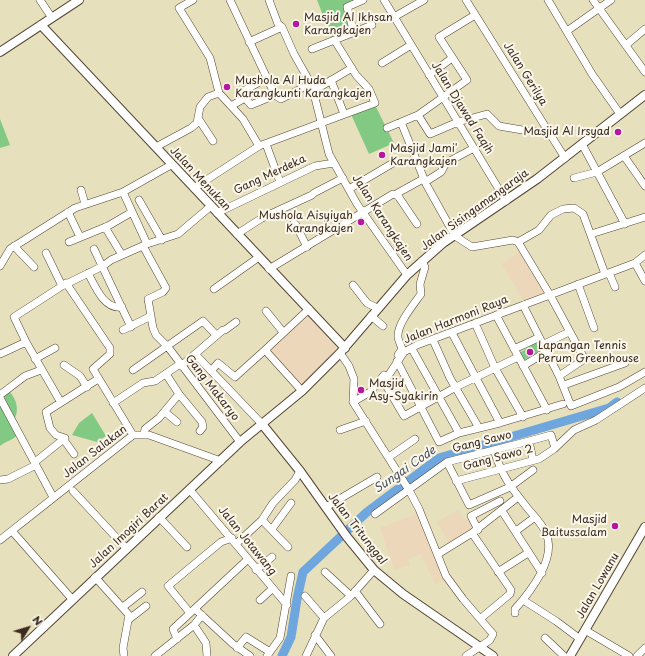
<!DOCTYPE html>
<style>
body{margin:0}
#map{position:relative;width:645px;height:656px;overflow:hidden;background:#e7e0bc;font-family:"Playpen Sans",sans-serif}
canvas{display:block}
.north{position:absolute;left:8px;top:608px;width:40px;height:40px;-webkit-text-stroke:3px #fbf7ec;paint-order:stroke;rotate:52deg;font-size:11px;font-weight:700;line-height:16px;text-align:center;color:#3b2a1e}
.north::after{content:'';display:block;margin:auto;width:14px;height:18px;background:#3b2a1e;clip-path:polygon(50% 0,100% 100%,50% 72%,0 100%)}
</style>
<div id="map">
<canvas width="645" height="656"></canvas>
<div class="north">N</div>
</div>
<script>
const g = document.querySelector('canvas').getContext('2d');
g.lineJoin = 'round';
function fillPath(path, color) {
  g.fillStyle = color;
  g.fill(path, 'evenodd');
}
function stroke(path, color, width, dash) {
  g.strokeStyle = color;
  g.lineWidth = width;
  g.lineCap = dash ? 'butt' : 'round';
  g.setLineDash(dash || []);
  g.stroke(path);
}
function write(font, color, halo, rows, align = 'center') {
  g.font = font + ' "Playpen Sans",sans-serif';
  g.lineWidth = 4;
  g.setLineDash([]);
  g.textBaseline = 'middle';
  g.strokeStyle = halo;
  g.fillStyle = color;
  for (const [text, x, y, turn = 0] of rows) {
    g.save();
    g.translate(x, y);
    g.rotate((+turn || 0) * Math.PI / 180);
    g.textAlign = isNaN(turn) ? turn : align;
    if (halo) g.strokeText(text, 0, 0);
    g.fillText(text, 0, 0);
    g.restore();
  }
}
fillPath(new Path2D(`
 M 521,251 L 547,291 L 525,302 L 501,264 Z
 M 307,311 L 329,335 L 326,337 L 339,351 L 301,386 L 266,350 Z
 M 458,510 L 464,520 L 468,518 L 475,530 L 450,545 L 437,522 Z
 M 416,514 L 444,580 L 435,585 L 421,554 L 408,559 L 410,565 L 394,570 L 380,528 Z`), '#edd7bb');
fillPath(new Path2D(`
 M 317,0 L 353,0 L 354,2 L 345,6 L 354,32 L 333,41 Z
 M 374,103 L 394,143 L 369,154 L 350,112 Z
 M 0,119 L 10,145 L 0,148 Z
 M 536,343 L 540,351 L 524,360 L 519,353 Z
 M 10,392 C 17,400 20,412 13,421 L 18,434 C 14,440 6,441 0,446 L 0,399 Z
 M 92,413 L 106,436 L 97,442 L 72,435 L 79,423 Z`), '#82c984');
stroke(new Path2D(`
 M 282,656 L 291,637 L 297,599 L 303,572 L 367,512 L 439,458 L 609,408 L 617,402`), '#6ea6dd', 9);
const minor = new Path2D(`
 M 40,0 L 52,18
 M 193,0 L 179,8 L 210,58 L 219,93
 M 230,0 L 275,95 L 281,99 L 310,84
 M 269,0 L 278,24 L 282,27 L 294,54 L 312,86 L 329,154 L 357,204 L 407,275
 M 384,0 L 506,201
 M 466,0 L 565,158
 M 548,0 L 592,74 L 620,114
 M 593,0 L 645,72
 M 394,17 L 424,0
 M 567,31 L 611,0
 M 354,33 L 347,7 L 363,0
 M 249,42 L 282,27
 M 626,45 L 645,29
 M 312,49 L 372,25
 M 382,63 L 411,45
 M 429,75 L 452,58
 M 331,80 L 344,114
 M 245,90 L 267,78
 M 313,91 L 352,68
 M 231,106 L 245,98 L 251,105 L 275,95
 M 418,115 L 430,134 L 458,122 L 487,114 L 499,126 L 528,131 L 548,132
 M 198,118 L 213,141
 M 401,122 L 426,184 L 455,236 L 472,247 L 513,240 L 518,242 L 550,295 L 635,263 L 645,281
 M 387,128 L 418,115 L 467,80 L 439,37 L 475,15
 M 266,144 L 280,182
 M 582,144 L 625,224
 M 156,147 L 191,128 L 197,123 L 200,107 L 208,97 L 219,93 L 243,119 L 259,146
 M 624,156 L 645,186
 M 574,178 L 597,172 L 645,143
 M 425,182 L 441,172 L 446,163 L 474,148
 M 194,188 L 259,146 L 375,103 L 369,89 L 356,75 L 335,41
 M 349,189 L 393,163
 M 81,190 L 85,204
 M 123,192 L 147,244
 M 396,194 L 423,179
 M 139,200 L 162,240
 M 68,212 L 80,237
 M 217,213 L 315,166 L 334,163
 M 294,223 L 296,225 L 307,247
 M 105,227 L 122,255
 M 237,234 L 262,218 L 312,195 L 314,193 L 343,178
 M 591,234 L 645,217
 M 69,242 L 108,226 L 132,212
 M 518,242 L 539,230 L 551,215 L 563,209 L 574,208 L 583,214 L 605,274
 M 14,246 L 34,267
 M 143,246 L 166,288 L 163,292 L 148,299 L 153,328 L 156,335 L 168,347 L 240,442
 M 94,249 L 131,327
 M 46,253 L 62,286
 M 635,263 L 645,255
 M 0,266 L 10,249 L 75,208 L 123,192 L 171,165
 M 269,269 L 393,194 L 398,196 L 417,224
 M 88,273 C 95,286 104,310 122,307
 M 609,273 L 615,287
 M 66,283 L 110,348 L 110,354 L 93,369 L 133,435
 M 578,284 L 594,328
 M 353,285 L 367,303 L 377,308
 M 214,289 L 259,257
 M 266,311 L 283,332
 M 496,315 L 547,410
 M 371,316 L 383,326
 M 475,323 L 495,368 L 523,417
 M 123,330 L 151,316
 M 452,333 L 500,423
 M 433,340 L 450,378 L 479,428
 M 26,342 L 60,401
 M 542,345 L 569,332
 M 412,349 L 459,433
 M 514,349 L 538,338
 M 340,353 L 349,366 L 354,379 L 353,402 L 409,490 L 419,509 L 446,576 L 463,599 L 493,634 L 490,640 L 466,656
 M 0,354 L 26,342 L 14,317 L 62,286 L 103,266 L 111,260 L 147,244 L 178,234 L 211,206
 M 196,355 L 262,424
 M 398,355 L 402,349 C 401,345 398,340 398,337 C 397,324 414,304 421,294 L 420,284 L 425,267 L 422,261
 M 518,357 L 456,387 L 404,416 L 384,382 L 404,352 L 417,345 L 550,295 L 584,358 L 583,360 L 559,376 L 523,305
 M 35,359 L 55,348
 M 397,361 L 439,442 L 459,433 L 500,423 L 563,404
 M 64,365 L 80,376 L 87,387
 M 181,366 L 223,330 L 225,330 L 236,322
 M 523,366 L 546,352
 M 133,370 L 203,321 L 216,335
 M 211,371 L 218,363 L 235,377 L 265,350
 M 166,374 L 179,394 L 202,422 L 203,427 L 200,431
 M 559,376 L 571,406 L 619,387 L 645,372
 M 564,385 L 625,363
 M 302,391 L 265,350 L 309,309
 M 0,395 L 25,376 L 41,370
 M 0,398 L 53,497
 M 353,402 L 370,392 L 384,375
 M 113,403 L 143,383 L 155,381 L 180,364
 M 165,412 L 177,422
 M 340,430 L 366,421
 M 144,434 L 145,429 L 159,418 L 179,394
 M 64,440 L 74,454
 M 529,441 L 551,435 L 555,448
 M 494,450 C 502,477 512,489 529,510 C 535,517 542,524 546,533 C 557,558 531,591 515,609 L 515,613
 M 389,457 L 415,439
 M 35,462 L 65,438 L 56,435 L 50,428 L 46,412 L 98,379
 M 447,462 L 469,505 L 510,487 L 533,470
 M 0,480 L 8,479 L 36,465
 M 456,481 L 539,459 L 554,449 L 574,430 L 596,420 L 645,388
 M 190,490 L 287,605
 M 73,491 L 126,548
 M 326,507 L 377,477
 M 502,511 L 542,573
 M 375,514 L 447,462 L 529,441 L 533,460
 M 159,517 L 187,547
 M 262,520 L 288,547
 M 272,529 L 291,503
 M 478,530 L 471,516 L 500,501
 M 12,531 L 72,599
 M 516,531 L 535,517
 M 472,533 L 511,590 L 510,594 L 480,619
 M 0,540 L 133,435 L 149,435 L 221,461
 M 236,544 L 262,520 L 273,503 L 295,480 L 300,471
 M 438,554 L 472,533 L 518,497
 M 256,570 L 272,557
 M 325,572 L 351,596
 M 498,572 L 528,553
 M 95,577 L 129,615 L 123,648 L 124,656
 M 355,591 L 380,624
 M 305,596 L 324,618
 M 260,600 L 272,589
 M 523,600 L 556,621 L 580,639
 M 123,607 L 142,592
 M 195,609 L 233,644 L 250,656
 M 190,613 L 168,586 L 221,542 L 232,538
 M 128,620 L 146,606
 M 194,625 L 206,643 L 207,656
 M 585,630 L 629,656
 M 315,635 L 331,656
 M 545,638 L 564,656
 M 177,639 L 173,629 L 247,560
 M 237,648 L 246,637 L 270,652
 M 155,656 L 194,625 L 202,615
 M 267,656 L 280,638 L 291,576
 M 306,656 L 324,618 L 351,596 L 374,570
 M 637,656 L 645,648`);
const major = new Path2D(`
 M 41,25 L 345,348
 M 0,52 L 79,0
 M 262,424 L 300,471 L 347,537 L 374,570 L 403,594 L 493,656
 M 13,656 L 240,442 L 302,391 L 340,353 L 407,275 L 443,243 L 537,179 L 645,95
 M 570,656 L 645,527`);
stroke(minor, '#554536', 8);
stroke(major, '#554536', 10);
stroke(minor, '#fff', 7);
stroke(major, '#fff', 8);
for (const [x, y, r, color] of [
 [296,24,4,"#b5179e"],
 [227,87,4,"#b5179e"],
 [618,132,4,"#b5179e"],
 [382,155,4,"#b5179e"],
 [361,222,4,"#b5179e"],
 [530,352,4,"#b5179e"],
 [361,390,4,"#b5179e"],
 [615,526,4,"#b5179e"]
]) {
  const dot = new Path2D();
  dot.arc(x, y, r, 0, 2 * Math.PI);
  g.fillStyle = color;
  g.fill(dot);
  stroke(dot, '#fbf7ec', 1.5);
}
write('11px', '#3b2a1e', '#fbf7ec', [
 ["Masjid Al Ikhsan",304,18],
 ["Karangkajen",304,31],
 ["Mushola Al Huda",235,81],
 ["Karangkunti Karangkajen",235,94],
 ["Masjid Al Irsyad",610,132,"right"],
 ["Masjid Jami'",390,149],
 ["Karangkajen",390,162],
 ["Mushola Aisyiyah",353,216,"right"],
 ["Karangkajen",353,229,"right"],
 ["Lapangan Tennis",538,346],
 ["Perum Greenhouse",538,359],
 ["Masjid",369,384],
 ["Asy-Syakirin",369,397],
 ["Masjid",607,520,"right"],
 ["Baitussalam",607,533,"right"]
], 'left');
write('11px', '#3b2a1e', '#fbf7ec', [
 ["Jalan Gerilya",525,74,58],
 ["Jalan Djawad Faqih",462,108,58],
 ["Gang Merdeka",270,175,-25],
 ["Jalan Menukan",200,179,47],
 ["Jalan Sisingamangaraja",475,210,-36],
 ["Jalan Karangkajen",382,218,57],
 ["Jalan Harmoni Raya",456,320,-22],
 ["Gang Makaryo",212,388,52],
 ["Gang Sawo",482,442,-14],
 ["Jalan Salakan",95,452,-38],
 ["Gang Sawo 2",498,458,-15],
 ["Jalan Tritunggal",357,529,52],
 ["Jalan Imogiri Barat",129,531,-43],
 ["Jalan Jotawang",247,541,51],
 ["Jalan Lowanu",598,586,-60]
]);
write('italic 12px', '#4d5561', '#fbf7ec', [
 ["Sungai Code",405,470,-35]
]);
</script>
